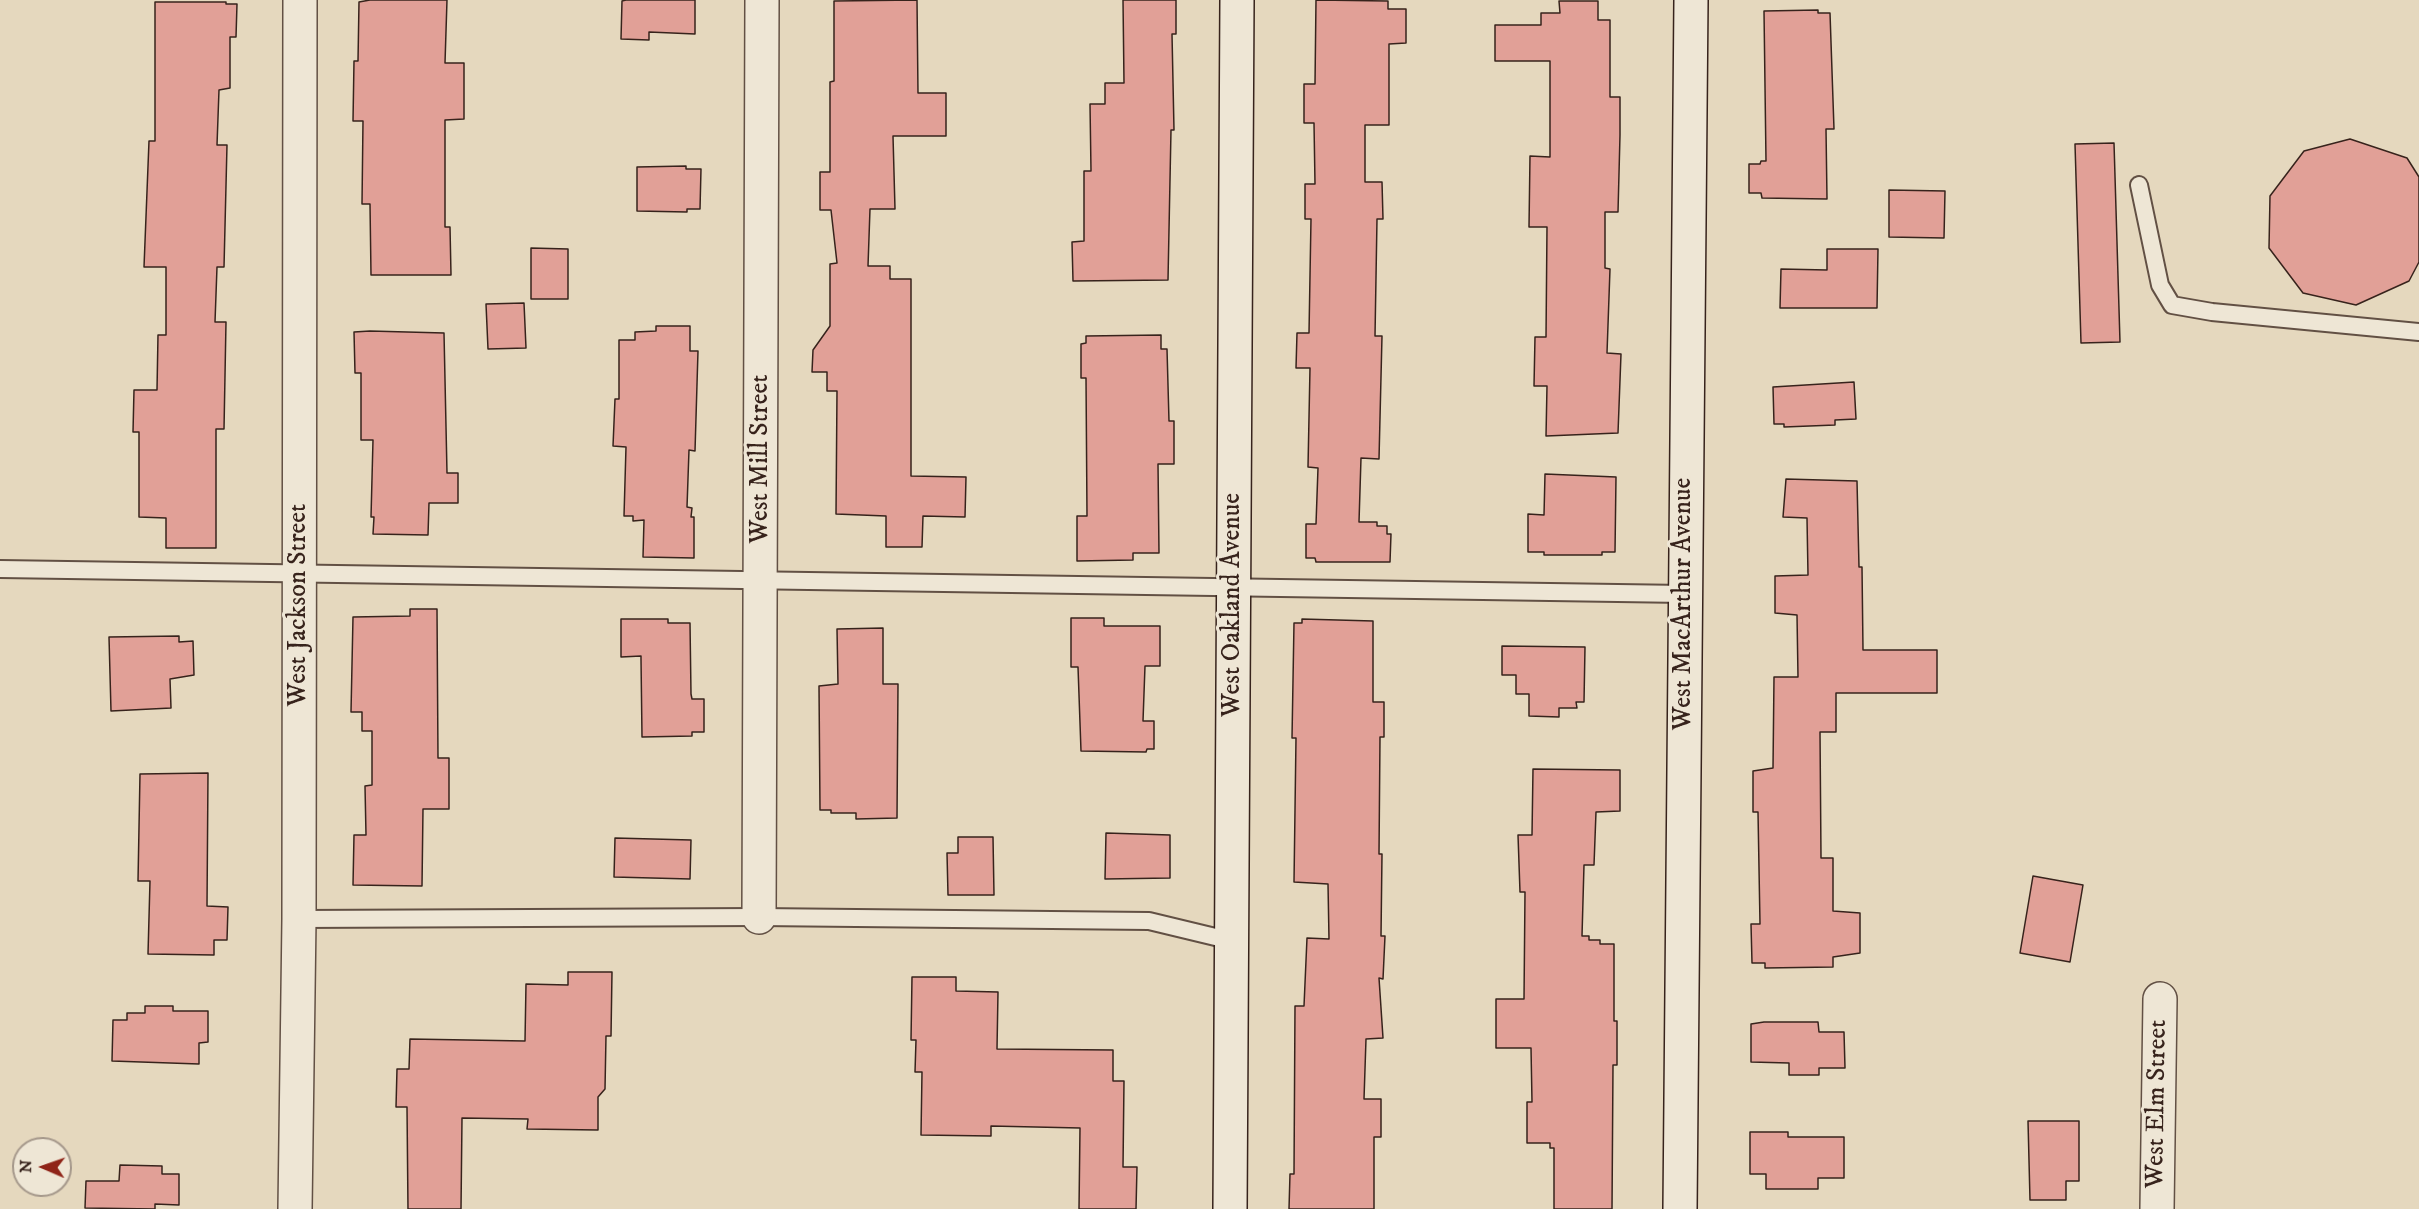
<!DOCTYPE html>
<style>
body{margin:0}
#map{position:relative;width:2419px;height:1209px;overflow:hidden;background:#e5d8be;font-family:"IM FELL DW Pica",serif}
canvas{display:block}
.north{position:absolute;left:12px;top:1137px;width:60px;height:60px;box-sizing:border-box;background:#eee6d5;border:2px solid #a5988b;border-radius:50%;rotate:272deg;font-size:16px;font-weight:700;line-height:24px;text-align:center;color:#37231c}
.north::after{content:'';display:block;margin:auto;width:21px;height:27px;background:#8f2418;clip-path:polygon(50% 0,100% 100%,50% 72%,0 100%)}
</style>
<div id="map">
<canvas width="2419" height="1209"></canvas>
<div class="north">N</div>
</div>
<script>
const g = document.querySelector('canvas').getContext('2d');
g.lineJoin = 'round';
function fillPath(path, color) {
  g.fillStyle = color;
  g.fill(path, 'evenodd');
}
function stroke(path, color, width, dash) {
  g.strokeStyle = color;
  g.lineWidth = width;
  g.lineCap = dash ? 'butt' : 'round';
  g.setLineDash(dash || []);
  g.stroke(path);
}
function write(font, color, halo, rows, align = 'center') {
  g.font = font + ' "IM FELL DW Pica",serif';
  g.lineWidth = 6;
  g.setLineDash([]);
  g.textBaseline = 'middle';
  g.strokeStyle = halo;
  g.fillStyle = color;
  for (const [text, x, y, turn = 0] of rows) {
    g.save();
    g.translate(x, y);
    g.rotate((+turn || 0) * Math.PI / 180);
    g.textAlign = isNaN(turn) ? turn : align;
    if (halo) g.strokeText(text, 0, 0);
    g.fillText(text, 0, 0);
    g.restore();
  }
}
const building = new Path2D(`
 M 370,0 L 447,0 L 445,63 L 464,63 L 464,119 L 445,120 L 445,227 L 450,227 L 451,275 L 371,275 L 370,204 L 362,204 L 363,121 L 353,121 L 354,61 L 358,61 L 359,2 Z
 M 626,0 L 695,0 L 695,34 L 649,32 L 649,40 L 621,39 L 622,1 Z
 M 917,0 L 918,93 L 946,93 L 946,136 L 893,136 L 895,209 L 870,209 L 868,266 L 890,266 L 890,279 L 911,279 L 911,476 L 966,477 L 965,517 L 923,516 L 922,547 L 886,547 L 886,516 L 836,514 L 837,391 L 827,391 L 827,372 L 812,372 L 813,350 L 830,326 L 830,264 L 837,263 L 831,210 L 820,210 L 820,172 L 830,172 L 830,82 L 834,81 L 834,1 Z
 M 1123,0 L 1176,0 L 1176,34 L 1172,34 L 1174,130 L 1171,130 L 1168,280 L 1073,281 L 1072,242 L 1084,241 L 1084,171 L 1091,171 L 1090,104 L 1105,104 L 1105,83 L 1124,83 Z
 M 1316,0 L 1388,1 L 1388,9 L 1406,9 L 1406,43 L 1389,44 L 1389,125 L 1365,125 L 1365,182 L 1382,182 L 1383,219 L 1377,219 L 1375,336 L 1382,336 L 1379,459 L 1361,458 L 1359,522 L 1377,522 L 1377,526 L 1387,526 L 1387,534 L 1391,534 L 1390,562 L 1316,562 L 1315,558 L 1306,558 L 1306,524 L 1316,524 L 1318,468 L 1308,467 L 1310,368 L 1296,368 L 1297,333 L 1309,333 L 1311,219 L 1305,219 L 1305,184 L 1315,184 L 1314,123 L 1304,123 L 1304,84 L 1315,84 Z
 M 1559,1 L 1598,1 L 1598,20 L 1610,20 L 1610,97 L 1620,97 L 1620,135 L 1618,212 L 1605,212 L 1605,268 L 1610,269 L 1607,353 L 1621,354 L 1618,433 L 1546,436 L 1547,386 L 1534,386 L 1535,337 L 1546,337 L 1547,227 L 1529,227 L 1530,156 L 1550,157 L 1550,61 L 1495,61 L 1495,25 L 1541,25 L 1541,13 L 1560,13 Z
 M 155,2 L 226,2 L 226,4 L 237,4 L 236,37 L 230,37 L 230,88 L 219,90 L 217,145 L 227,145 L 224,267 L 217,267 L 215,322 L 226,322 L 224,429 L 216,429 L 216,548 L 166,548 L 166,518 L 139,517 L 139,432 L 133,432 L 134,390 L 157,390 L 158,335 L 166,335 L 166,267 L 144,267 L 149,141 L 155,141 Z
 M 1818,10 L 1818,13 L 1830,13 L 1834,129 L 1826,129 L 1827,199 L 1762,198 L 1761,193 L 1749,193 L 1749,164 L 1760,164 L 1761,161 L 1766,161 L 1764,11 Z
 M 2350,139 L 2407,158 L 2419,177 L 2419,262 L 2409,281 L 2356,305 L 2303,293 L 2269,248 L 2270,196 L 2304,151 Z
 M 2114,143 L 2120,342 L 2081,343 L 2075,144 Z
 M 686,166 L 686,169 L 701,169 L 700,209 L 687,209 L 687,212 L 637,211 L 637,167 Z
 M 1889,190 L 1945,191 L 1944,238 L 1889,237 Z
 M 531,248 L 568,249 L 568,299 L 531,299 Z
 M 1827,249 L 1878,249 L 1877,308 L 1780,308 L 1781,269 L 1827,270 Z
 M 524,303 L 526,348 L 488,349 L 486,304 Z
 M 656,326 L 690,326 L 690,351 L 698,351 L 695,451 L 689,450 L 687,507 L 692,508 L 691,517 L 694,517 L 694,558 L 643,557 L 644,520 L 633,521 L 633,516 L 624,516 L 626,447 L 613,446 L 615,399 L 619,399 L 619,340 L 635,340 L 635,332 L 656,331 Z
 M 370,331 L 444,333 L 447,473 L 458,473 L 458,503 L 429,503 L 428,535 L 373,534 L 374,517 L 371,517 L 373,440 L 361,440 L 361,373 L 355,373 L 354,332 Z
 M 1161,335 L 1161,349 L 1167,349 L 1169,421 L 1174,421 L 1174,464 L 1158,464 L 1159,553 L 1133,553 L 1133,560 L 1077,561 L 1077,516 L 1087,516 L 1086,378 L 1081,378 L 1081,344 L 1086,343 L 1086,336 Z
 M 1854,382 L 1856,419 L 1835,420 L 1835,425 L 1784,427 L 1784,424 L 1774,424 L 1773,387 Z
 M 1545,474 L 1616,477 L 1615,552 L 1602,552 L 1602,555 L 1544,555 L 1544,552 L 1528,552 L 1528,514 L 1544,515 Z
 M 1786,479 L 1857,481 L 1859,567 L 1862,567 L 1863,650 L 1937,650 L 1937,693 L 1836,693 L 1836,732 L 1820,732 L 1821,858 L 1833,858 L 1833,911 L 1860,913 L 1860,953 L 1833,957 L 1833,967 L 1765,968 L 1765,963 L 1752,963 L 1751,924 L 1760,924 L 1758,812 L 1753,812 L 1753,771 L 1773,768 L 1774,677 L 1798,677 L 1797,615 L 1775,613 L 1775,576 L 1808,575 L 1807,518 L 1783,517 Z
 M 410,609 L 437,609 L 438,758 L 449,758 L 449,809 L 423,809 L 422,886 L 353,885 L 354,835 L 366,835 L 365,786 L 372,785 L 372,731 L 362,731 L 362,712 L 351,712 L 353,617 L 410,616 Z
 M 1071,618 L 1104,618 L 1104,626 L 1160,626 L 1160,666 L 1145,666 L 1143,721 L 1154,721 L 1154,749 L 1147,749 L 1146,752 L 1081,751 L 1078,667 L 1071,667 Z
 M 621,619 L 668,619 L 668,623 L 690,623 L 691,694 L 692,699 L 704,699 L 704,732 L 692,732 L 692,736 L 642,737 L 641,659 L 641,656 L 621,657 Z
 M 1302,619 L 1373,621 L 1373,702 L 1384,702 L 1384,737 L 1380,737 L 1379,854 L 1382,854 L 1381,936 L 1385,936 L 1383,979 L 1379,978 L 1383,1038 L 1366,1039 L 1364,1099 L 1381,1099 L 1381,1137 L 1374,1137 L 1374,1209 L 1289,1209 L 1290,1174 L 1294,1174 L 1295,1006 L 1304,1006 L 1307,938 L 1329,939 L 1328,884 L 1294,882 L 1296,738 L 1292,738 L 1294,623 L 1302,623 Z
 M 883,628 L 883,684 L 898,684 L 897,818 L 856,819 L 856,813 L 831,813 L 831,810 L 820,810 L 819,686 L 838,684 L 837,629 Z
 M 179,636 L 179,642 L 193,641 L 194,675 L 170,679 L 171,708 L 111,711 L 109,637 Z
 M 1502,646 L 1585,647 L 1584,702 L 1576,702 L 1577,708 L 1559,708 L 1559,717 L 1529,716 L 1529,694 L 1516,694 L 1516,675 L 1502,675 Z
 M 1533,769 L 1620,770 L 1620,811 L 1596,812 L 1594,865 L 1584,865 L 1582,936 L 1589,936 L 1589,940 L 1600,940 L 1600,944 L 1614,944 L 1614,1021 L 1617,1021 L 1617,1065 L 1613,1065 L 1612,1209 L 1554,1209 L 1554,1148 L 1550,1148 L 1550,1143 L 1527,1143 L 1527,1102 L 1532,1102 L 1531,1048 L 1496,1048 L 1496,999 L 1524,999 L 1525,892 L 1520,892 L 1518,835 L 1532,835 Z
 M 208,773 L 207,906 L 228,907 L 227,940 L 214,940 L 214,955 L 148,954 L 150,881 L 138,881 L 140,774 Z
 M 1106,833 L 1170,835 L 1170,878 L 1105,879 Z
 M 958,837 L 993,837 L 994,895 L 948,895 L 947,853 L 958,853 Z
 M 615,838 L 691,840 L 690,879 L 614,877 Z
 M 2033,876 L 2083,885 L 2070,962 L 2020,953 Z
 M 568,972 L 612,972 L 611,1036 L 606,1036 L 605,1089 L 598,1097 L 598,1130 L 527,1129 L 528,1119 L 462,1118 L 461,1209 L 408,1209 L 407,1107 L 396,1107 L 397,1069 L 409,1069 L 410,1039 L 525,1041 L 526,984 L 568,985 Z
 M 912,977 L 956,977 L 956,991 L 998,992 L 997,1049 L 1113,1050 L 1113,1081 L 1124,1081 L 1123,1167 L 1137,1167 L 1136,1209 L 1079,1209 L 1080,1128 L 991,1126 L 991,1136 L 921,1135 L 922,1072 L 915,1072 L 916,1040 L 911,1040 Z
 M 145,1006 L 173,1006 L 173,1011 L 208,1011 L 208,1042 L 199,1043 L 199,1064 L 112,1061 L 113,1020 L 127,1020 L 127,1013 L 145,1013 Z
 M 1764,1022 L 1818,1022 L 1819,1032 L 1844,1032 L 1845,1068 L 1819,1068 L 1819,1075 L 1789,1075 L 1789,1063 L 1751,1062 L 1751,1024 Z
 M 2028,1121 L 2079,1121 L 2079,1181 L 2066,1181 L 2066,1200 L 2030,1200 Z
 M 1750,1132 L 1788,1132 L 1788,1137 L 1844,1137 L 1844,1178 L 1818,1178 L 1818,1189 L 1766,1189 L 1766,1174 L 1750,1174 Z
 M 120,1165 L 162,1166 L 162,1174 L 179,1174 L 179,1205 L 155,1204 L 155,1209 L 85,1208 L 86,1181 L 119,1181 Z`);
fillPath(building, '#e1a097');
stroke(building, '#37231c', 1.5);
const lane = new Path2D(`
 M 2139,185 L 2160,285 L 2172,305 L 2212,312 L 2419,332
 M 0,569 L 1685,594
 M 299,919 L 759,917 L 1149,921 L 1232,941`);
const street = new Path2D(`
 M 759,917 L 762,0
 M 295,1209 L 299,919 L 300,0
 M 2157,1209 L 2160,999`);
const secondary = new Path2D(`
 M 1230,1209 L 1237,0
 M 1680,1209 L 1691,0`);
stroke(lane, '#625044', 20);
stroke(street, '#625044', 36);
stroke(secondary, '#37231c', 36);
stroke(lane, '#eee6d5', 16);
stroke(street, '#eee6d5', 33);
stroke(secondary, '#eee6d5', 33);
write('26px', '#37231c', '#eee6d5', [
 ["West Mill Street",762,459,-90],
 ["West MacArthur Avenue",1685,604,-90],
 ["West Jackson Street",300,605,-90],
 ["West Oakland Avenue",1234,605,-90],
 ["West Elm Street",2158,1104,-89]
]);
</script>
